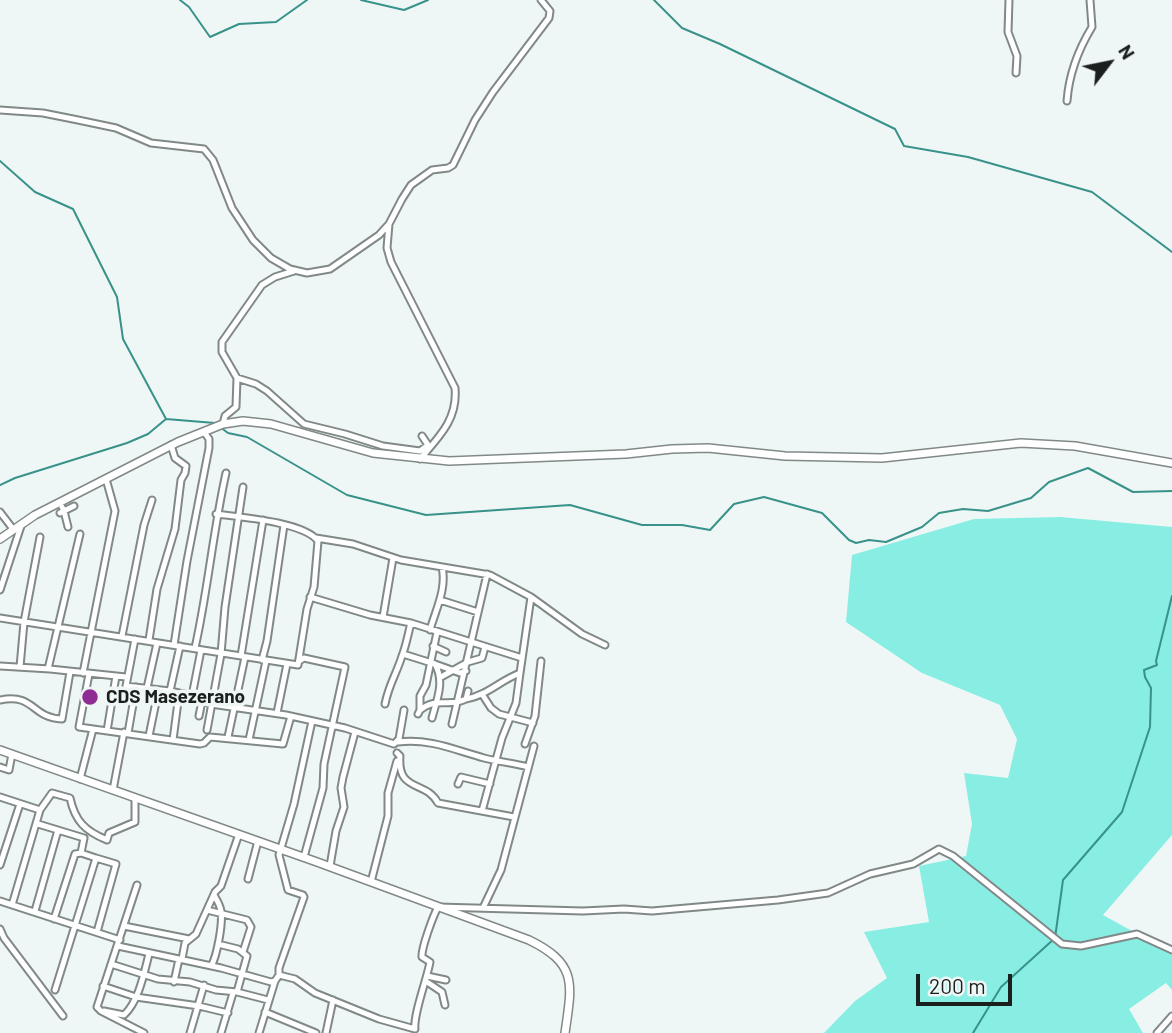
<!DOCTYPE html>
<style>
body{margin:0}
#map{position:relative;width:1172px;height:1033px;overflow:hidden;background:#eef7f6;font-family:Barlow,sans-serif}
canvas{display:block}
.north{position:absolute;left:1074px;top:28px;width:70px;height:70px;-webkit-text-stroke:5px #eef7f6;paint-order:stroke;rotate:58deg;font-size:19px;font-weight:700;line-height:28px;text-align:center;color:#1b1f1e}
.north::after{content:'';display:block;margin:auto;width:24px;height:32px;background:#1b1f1e;clip-path:polygon(50% 0,100% 100%,50% 72%,0 100%)}
.scale{position:absolute;left:916px;top:974px;width:96px;height:32px;box-sizing:border-box;border:4px solid #1b1f1e;border-top:0;padding-left:9px;font-size:21px;line-height:24px;white-space:nowrap;color:#1b1f1e;-webkit-text-stroke:5px #eef7f6;paint-order:stroke}
</style>
<div id="map">
<canvas width="1172" height="1033"></canvas>
<div class="north">N</div>
<div class="scale">200 m</div>
</div>
<script>
const g = document.querySelector('canvas').getContext('2d');
g.lineJoin = 'round';
function fillPath(path, color) {
  g.fillStyle = color;
  g.fill(path, 'evenodd');
}
function stroke(path, color, width, dash) {
  g.strokeStyle = color;
  g.lineWidth = width;
  g.lineCap = dash ? 'butt' : 'round';
  g.setLineDash(dash || []);
  g.stroke(path);
}
function write(font, color, halo, rows, align = 'center') {
  g.font = font + ' Barlow,sans-serif';
  g.lineWidth = 7;
  g.setLineDash([]);
  g.textBaseline = 'middle';
  g.strokeStyle = halo;
  g.fillStyle = color;
  for (const [text, x, y, turn = 0] of rows) {
    g.save();
    g.translate(x, y);
    g.rotate((+turn || 0) * Math.PI / 180);
    g.textAlign = isNaN(turn) ? turn : align;
    if (halo) g.strokeText(text, 0, 0);
    g.fillText(text, 0, 0);
    g.restore();
  }
}
fillPath(new Path2D(`
 M 1060,517 L 1172,527 L 1172,835 L 1103,915 L 1172,953 L 1172,990 L 1166,983 L 1129,1009 L 1143,1033 L 824,1033 L 855,1001 L 887,978 L 864,932 L 929,922 L 919,866 L 966,856 L 972,824 L 964,773 L 1008,778 L 1017,739 L 1000,705 L 922,673 L 846,622 L 852,555 L 974,519 Z`), '#88eee4');
stroke(new Path2D(`
 M 180,0 L 189,7 L 210,37 L 239,24 L 276,22 L 307,0
 M 361,0 L 404,10 L 428,0
 M 654,0 L 682,28 L 720,44 L 895,129 L 904,146 L 968,157 L 1092,192 L 1172,252
 M 0,161 L 35,192 L 73,209 L 117,297 L 123,339 L 166,419 L 215,423
 M 220,427 L 228,433 L 247,437 L 347,495 L 426,515 L 570,505 L 642,525 L 682,525 L 710,530 L 734,504 L 764,497 L 822,513 L 849,540 L 856,543 L 869,540 L 886,542 L 922,527 L 939,513 L 963,509 L 988,511 L 1031,498 L 1049,482 L 1088,468 L 1133,492 L 1172,491
 M 0,485 L 15,478 L 127,443 L 148,434 L 166,419
 M 973,1033 L 1001,987 L 1055,938 L 1063,880 L 1122,812 L 1150,727 L 1151,688 L 1145,677 L 1144,670 L 1157,665 L 1156,661 L 1172,596`), '#38928a', 2);
const minor = new Path2D(`
 M 1009,0 L 1008,32 L 1017,56 L 1016,73
 M 1067,101 C 1069,74 1078,50 1092,27 L 1090,0
 M 0,110 L 43,113 L 78,120 L 116,128 L 151,143 L 204,149 L 213,160 L 232,208 L 253,240 L 271,258 L 290,269 L 307,273 L 330,269 L 379,235 L 389,224 L 402,199 L 411,185 L 432,170 L 448,168 L 453,165 L 475,120 L 493,92 L 549,18 L 550,11 L 541,0
 M 389,224 L 387,248 L 391,262 L 455,388 C 458,419 439,437 420,459
 M 237,378 L 256,384 L 267,391 L 304,424 L 345,434 L 383,446 L 420,451 L 428,445 L 422,436
 M 223,424 L 225,416 L 236,407 L 237,378 L 222,352 L 222,342 L 262,285 L 275,277 L 294,271
 M 62,507 L 64,511 L 74,506
 M 0,512 L 13,529
 M 60,513 L 64,511 L 68,527
 M 316,538 L 353,544 L 401,560 L 490,575 L 531,597 L 582,634 L 605,645
 M 0,590 L 21,526
 M 310,597 L 370,615 L 411,623 L 522,658
 M 440,600 L 478,612
 M 383,617 L 393,558
 M 0,618 L 298,665 L 307,609 L 314,587 L 318,541 C 304,522 240,517 216,514
 M 430,630 C 436,609 447,588 442,567
 M 122,636 L 144,525 L 152,500
 M 135,639 L 126,686 L 170,691 L 192,696 L 211,704 L 286,715 L 345,728 L 394,744 L 399,739 L 404,710
 M 149,640 L 157,589 L 175,529 L 181,480 L 185,473 L 186,466 L 175,458 L 171,445
 M 174,645 L 187,561 L 209,448 L 209,439 L 204,432
 M 433,646 L 446,652
 M 195,648 C 208,590 213,531 226,473
 M 403,654 L 435,664 C 445,682 437,699 432,718
 M 241,656 L 263,520
 M 262,660 L 267,641 L 284,525
 M 299,661 L 304,658 L 345,667 L 324,764 L 323,788 L 304,857
 M 435,664 L 460,673 L 466,671
 M 0,666 L 50,669 L 126,677
 M 20,667 L 24,622 L 40,537
 M 48,669 L 80,534
 M 83,673 L 115,511 L 106,479
 M 89,674 L 79,727 L 200,744 L 204,743 L 210,737 L 283,744 L 291,716
 M 441,677 L 468,662 L 482,658 L 485,647
 M 147,688 L 157,643
 M 170,691 L 180,646
 M 482,694 L 491,708 L 499,714 L 533,723
 M 192,696 L 201,650
 M 466,699 C 486,696 501,680 520,673 L 531,597
 M 0,700 C 35,693 31,718 62,719 L 70,672
 M 385,704 C 389,684 396,675 402,656 C 406,646 408,634 411,623
 M 420,710 C 438,696 448,708 466,699 L 468,691
 M 277,713 L 287,664
 M 418,714 L 420,710 L 420,696 L 426,685 L 437,632
 M 199,716 L 202,701
 M 452,724 L 487,574
 M 207,730 L 221,654 L 225,607 L 243,487
 M 107,731 L 116,676
 M 128,733 L 136,687
 M 149,736 L 158,692
 M 228,737 L 245,657
 M 173,740 L 179,694
 M 249,740 L 266,661
 M 398,742 C 429,738 455,750 484,758 C 499,762 514,763 528,767
 M 525,744 L 535,716 L 541,661
 M 397,753 L 400,756 C 397,793 426,780 438,803 L 514,817
 M 0,767 L 9,770 L 12,754
 M 80,779 L 93,729
 M 458,784 L 461,777 L 490,784
 M 113,790 L 124,732
 M 0,797 L 40,810
 M 482,811 L 502,738 L 516,703 L 520,673
 M 38,824 L 84,838 L 81,853 L 96,858 L 55,990
 M 96,858 L 116,864 L 97,932
 M 0,865 L 20,804
 M 330,866 L 336,831 L 344,807 L 341,788 L 343,777 L 355,732
 M 248,879 L 258,841
 M 371,882 L 388,816 L 388,793 L 397,761
 M 137,885 L 97,1007 L 101,1011 L 144,1033
 M 0,901 L 120,940
 M 12,905 L 40,810 L 52,793 L 70,798 C 75,821 85,831 107,840 L 109,833 L 135,822 L 135,798
 M 483,908 L 501,870 L 534,746
 M 207,910 L 247,920 L 251,927 L 243,952
 M 35,911 L 58,830
 M 54,919 L 75,854 L 81,853
 M 124,926 L 189,939
 M 0,929 L 4,938 L 63,1016
 M 218,944 L 238,949 L 247,956 L 237,992
 M 118,946 L 221,968 L 271,982 L 275,981 L 279,975 L 295,979 L 315,993 L 379,1019 L 415,1029 C 413,1015 427,979 430,962 L 422,957 C 421,949 433,916 438,907 L 583,911 L 624,909 L 652,911 L 778,900 L 828,893 L 870,874 L 913,864 L 939,849 L 953,856 L 1062,944 L 1081,946 L 1137,934 L 1172,950
 M 182,959 L 185,943 L 196,934 L 215,892 L 221,886 L 239,834
 M 111,964 L 158,979 L 190,982 L 216,990 L 237,992 L 268,1000
 M 211,966 C 217,957 223,923 221,911 C 220,905 217,900 214,895
 M 279,975 L 279,968 L 304,897 L 303,895 L 288,890 L 279,855 L 294,804 L 312,721
 M 427,976 L 446,980
 M 174,982 L 179,959
 M 427,982 L 442,992 L 445,1005
 M 103,986 L 136,997 L 199,1006 L 228,1013
 M 104,1011 L 124,1015 C 139,1001 144,973 149,954
 M 265,1012 L 316,1033
 M 190,1033 L 204,985
 M 221,1033 L 233,993
 M 259,1033 L 275,981
 M 326,1033 L 333,1000
 M 1157,1033 L 1172,1016`);
const major = new Path2D(`
 M 0,539 L 35,515 L 178,442 L 223,424 L 243,421 L 271,424 L 373,453 L 449,461 L 626,454 L 672,449 L 708,448 L 785,456 L 882,458 L 1021,443 L 1075,446 L 1172,463
 M 0,750 L 317,862 L 529,940 C 578,964 572,984 565,1033`);
stroke(minor, '#818988', 9);
stroke(major, '#818988', 10);
stroke(minor, '#fff', 5);
stroke(major, '#fff', 7);
for (const [x, y, r, color] of [
 [90,697,9,"#902d94"]
]) {
  const dot = new Path2D();
  dot.arc(x, y, r, 0, 2 * Math.PI);
  g.fillStyle = color;
  g.fill(dot);
  stroke(dot, '#eef7f6', 2.5);
}
write('bold 19px', '#1b1f1e', '#eef7f6', [
 ["CDS Masezerano",106,697]
], 'left');
</script>
